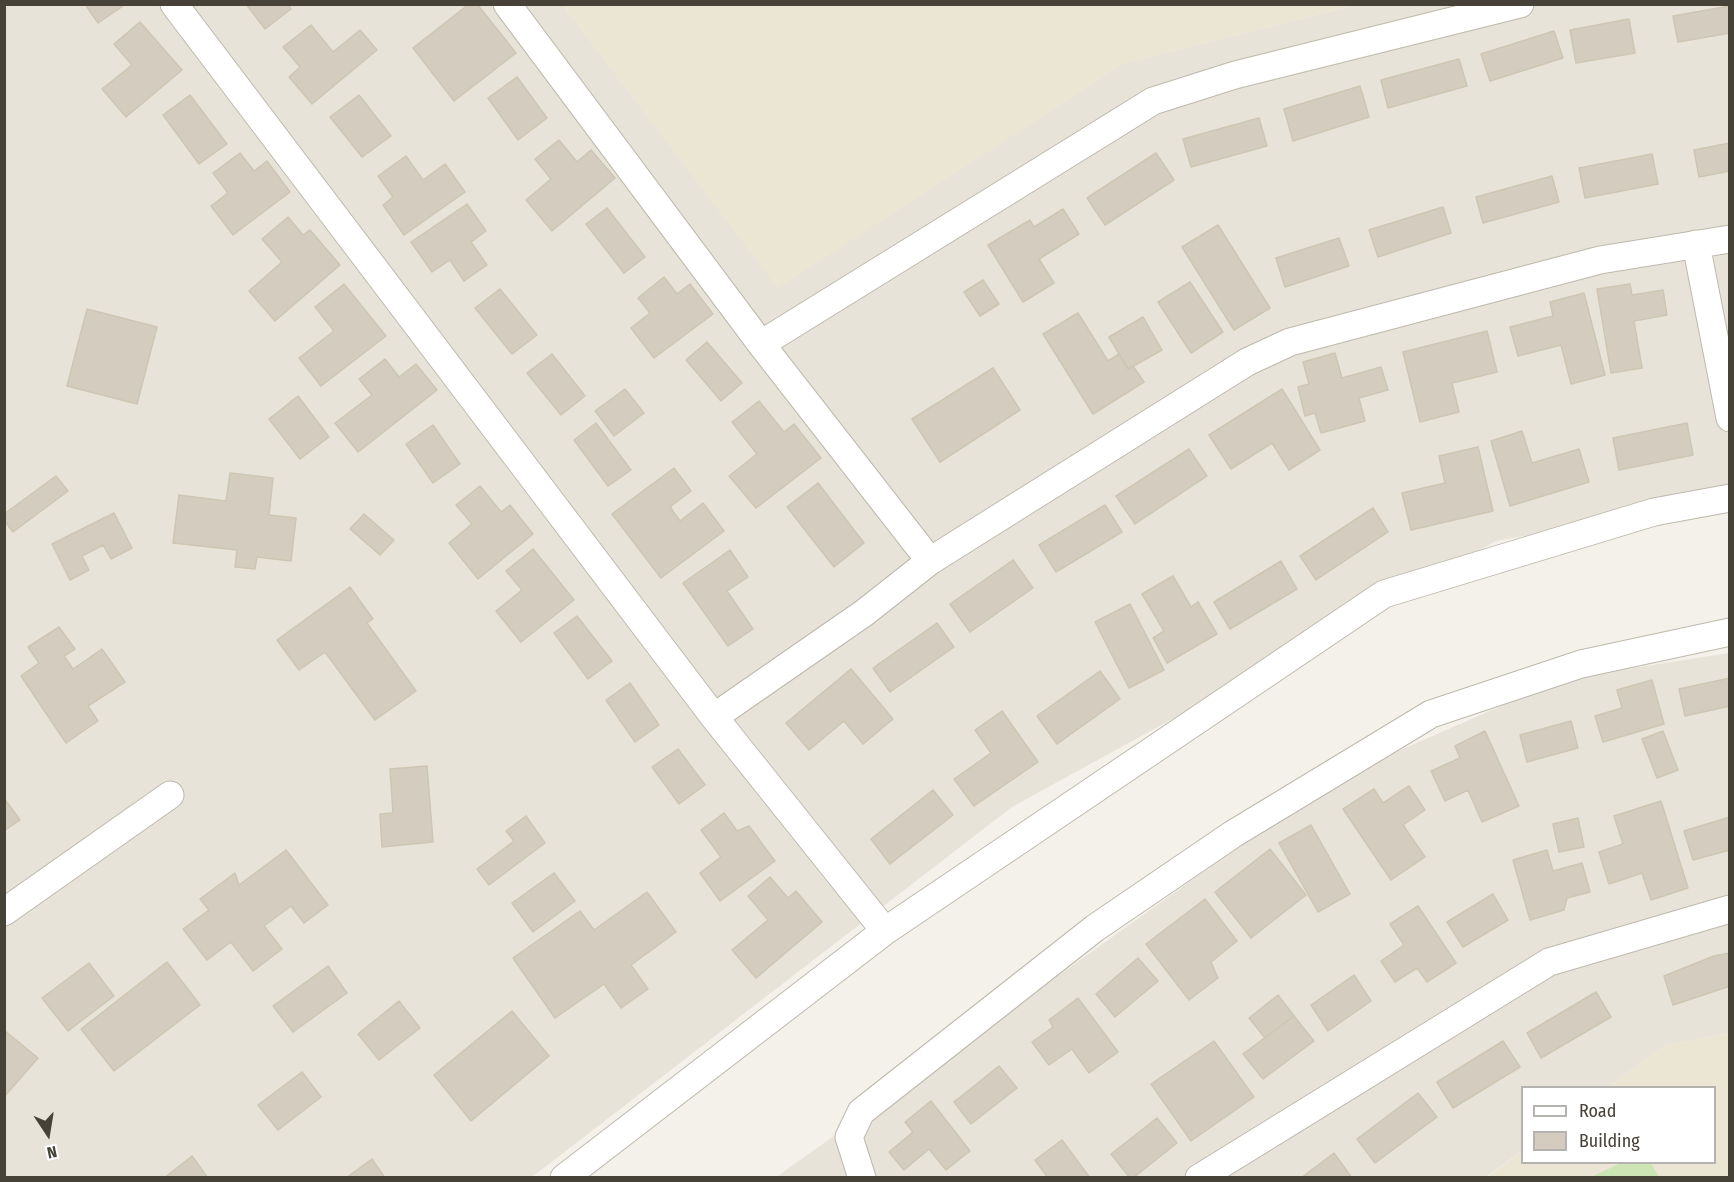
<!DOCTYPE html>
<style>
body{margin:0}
#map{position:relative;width:1734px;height:1182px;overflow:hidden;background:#f3f1e9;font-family:"Fira Sans Condensed",sans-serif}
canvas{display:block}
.frame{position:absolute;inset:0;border:6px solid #464238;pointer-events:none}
.legend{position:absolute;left:1521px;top:1086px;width:195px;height:78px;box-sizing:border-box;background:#fff;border:2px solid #b5b3af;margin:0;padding:8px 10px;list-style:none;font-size:18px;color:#464238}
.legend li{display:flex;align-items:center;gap:12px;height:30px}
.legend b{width:30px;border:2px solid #b5b3af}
.north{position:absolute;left:18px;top:1104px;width:60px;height:60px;-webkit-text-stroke:4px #fff;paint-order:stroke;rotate:168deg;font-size:16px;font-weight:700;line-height:24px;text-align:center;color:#464238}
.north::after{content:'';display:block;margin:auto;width:21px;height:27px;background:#464238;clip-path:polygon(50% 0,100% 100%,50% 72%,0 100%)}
</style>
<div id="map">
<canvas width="1734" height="1182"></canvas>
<div class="frame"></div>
<ul class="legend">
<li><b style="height:8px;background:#fff"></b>Road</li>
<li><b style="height:16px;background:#d4cdbf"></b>Building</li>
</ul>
<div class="north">N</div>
</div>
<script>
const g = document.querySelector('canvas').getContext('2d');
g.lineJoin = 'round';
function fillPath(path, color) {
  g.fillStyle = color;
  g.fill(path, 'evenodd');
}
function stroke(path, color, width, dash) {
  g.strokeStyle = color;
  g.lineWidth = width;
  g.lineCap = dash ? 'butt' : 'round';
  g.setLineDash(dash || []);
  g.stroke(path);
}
fillPath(new Path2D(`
 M 5,5 L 563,5 L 778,287 L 1122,64 L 1355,5 L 1729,5 L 1729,499 L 1496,541 L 1012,807 L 532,1177 L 5,1178 Z
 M 1729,653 L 1729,1033 L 1666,1045 L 1608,1087 L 1522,1088 L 1522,1151 L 1486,1177 L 775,1178 L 1332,780 L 1563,679 Z`), '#e7e3d8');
fillPath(new Path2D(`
 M 563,5 L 1355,5 L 1122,64 L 778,288 Z
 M 1729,1033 L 1729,1177 L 1486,1178 L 1522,1151 L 1522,1162 L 1714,1162 L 1714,1088 L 1608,1087 L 1666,1045 Z`), '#ebe6d4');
fillPath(new Path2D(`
 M 1623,1162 L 1651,1163 L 1659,1177 L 1591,1177 Z`), '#cde4b5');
const building = new Path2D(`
 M 85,4 L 122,4 L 123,6 L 98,23 Z
 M 246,4 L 288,4 L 291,9 L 265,29 Z
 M 469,4 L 477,4 L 516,53 L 454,101 L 413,48 Z
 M 1730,6 L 1730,33 L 1678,42 L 1673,16 Z
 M 1629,19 L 1635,53 L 1576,63 L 1570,30 Z
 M 140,22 L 182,70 L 126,117 L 102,89 L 132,65 L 114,44 Z
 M 311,25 L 333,52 L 360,30 L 377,50 L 312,104 L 289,77 L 300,67 L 283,47 Z
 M 1554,31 L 1563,58 L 1490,81 L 1481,54 Z
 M 1459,59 L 1467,86 L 1388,108 L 1381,80 Z
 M 517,77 L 547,118 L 518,140 L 488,98 Z
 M 1360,86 L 1369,117 L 1293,141 L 1284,109 Z
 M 190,95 L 227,144 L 199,164 L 163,115 Z
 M 359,95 L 391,136 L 362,157 L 330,117 Z
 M 1259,118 L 1267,146 L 1191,167 L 1183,139 Z
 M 559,140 L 577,162 L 591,150 L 615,178 L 552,231 L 526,200 L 551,179 L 535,159 Z
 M 1730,143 L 1730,171 L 1699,177 L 1694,150 Z
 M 240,153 L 254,171 L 267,161 L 290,192 L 233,235 L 211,206 L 228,193 L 213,173 Z
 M 1156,153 L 1174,180 L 1105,225 L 1087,198 Z
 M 1652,154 L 1658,184 L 1585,198 L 1579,168 Z
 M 406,156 L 423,180 L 445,164 L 465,192 L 404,235 L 383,205 L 393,197 L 378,176 Z
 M 1552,176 L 1559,202 L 1483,223 L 1476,197 Z
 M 467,204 L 486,231 L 471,242 L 487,265 L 464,281 L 450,260 L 432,272 L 411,242 Z
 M 1443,207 L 1451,233 L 1378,257 L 1369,230 Z
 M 607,208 L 645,257 L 624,273 L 586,224 Z
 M 1063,209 L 1079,234 L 1039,259 L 1054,283 L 1023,302 L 988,245 L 1030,220 L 1034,227 Z
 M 288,217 L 303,235 L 310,230 L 340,265 L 275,321 L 249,291 L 282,262 L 262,239 Z
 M 1218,225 L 1270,308 L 1234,330 L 1182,247 Z
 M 1339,238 L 1349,266 L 1285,287 L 1276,258 Z
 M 664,277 L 677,294 L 690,284 L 713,314 L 654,358 L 631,328 L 650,313 L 638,298 Z
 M 983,280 L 999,304 L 980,316 L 964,292 Z
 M 1190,282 L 1223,332 L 1191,353 L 1158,302 Z
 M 344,284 L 386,336 L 321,386 L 299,358 L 334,331 L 315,307 Z
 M 1630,284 L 1632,295 L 1663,290 L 1667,315 L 1634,321 L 1642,368 L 1611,373 L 1597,289 Z
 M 500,289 L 537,335 L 512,354 L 475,308 Z
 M 1584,293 L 1605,375 L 1571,384 L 1561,345 L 1518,356 L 1510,327 L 1553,316 L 1550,302 Z
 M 87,309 L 157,327 L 137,404 L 67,386 Z
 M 1078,313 L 1108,361 L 1119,354 L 1128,369 L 1133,366 L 1144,382 L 1093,414 L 1043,334 Z
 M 1143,317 L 1162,350 L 1128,369 L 1109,337 Z
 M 1487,331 L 1497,372 L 1452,383 L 1459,412 L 1420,422 L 1403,352 Z
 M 707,342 L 742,383 L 721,401 L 686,360 Z
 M 1335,353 L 1342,378 L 1381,367 L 1388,390 L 1359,398 L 1365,421 L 1321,433 L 1315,413 L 1305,416 L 1298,387 L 1309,384 L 1303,362 Z
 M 552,354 L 585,396 L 561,415 L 527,373 Z
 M 385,359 L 399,377 L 416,364 L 437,390 L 358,452 L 335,423 L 372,395 L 359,379 Z
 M 993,368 L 1020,410 L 940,462 L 912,419 Z
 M 625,389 L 644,413 L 614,436 L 595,411 Z
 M 1282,389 L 1320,450 L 1289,470 L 1272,443 L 1231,469 L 1209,435 Z
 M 298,396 L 329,437 L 300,459 L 269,419 Z
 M 759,401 L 784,432 L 794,424 L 821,458 L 756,508 L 729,476 L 757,454 L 732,422 Z
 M 596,423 L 631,470 L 608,486 L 574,440 Z
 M 1687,423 L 1693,455 L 1619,470 L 1613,438 Z
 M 433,425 L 460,464 L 433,483 L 406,444 Z
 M 1522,431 L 1532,463 L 1579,449 L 1589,482 L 1510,506 L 1491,441 Z
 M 1478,447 L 1493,511 L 1411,530 L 1402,493 L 1445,483 L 1439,456 Z
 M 1189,449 L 1207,476 L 1135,524 L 1116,496 Z
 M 674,468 L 691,491 L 670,507 L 680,521 L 703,503 L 724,531 L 661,578 L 612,514 Z
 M 230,473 L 273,478 L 269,515 L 296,518 L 291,561 L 257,557 L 255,569 L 235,567 L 237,550 L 173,543 L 179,495 L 226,501 Z
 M 56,476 L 68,491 L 13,532 L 4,520 L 4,514 Z
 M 818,483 L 864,543 L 834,567 L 787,507 Z
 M 480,486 L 501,512 L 510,505 L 533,534 L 478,579 L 449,543 L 472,524 L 456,505 Z
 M 1105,505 L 1122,532 L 1056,572 L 1039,545 Z
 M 1373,508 L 1388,532 L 1316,580 L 1300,556 Z
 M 114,513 L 132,548 L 111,559 L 103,545 L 82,556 L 89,570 L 70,580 L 52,544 Z
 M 364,514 L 394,540 L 380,555 L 350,529 Z
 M 533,549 L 574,600 L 521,642 L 496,611 L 522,590 L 506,571 Z
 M 730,550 L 748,577 L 727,591 L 753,629 L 728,646 L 683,583 Z
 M 1013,560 L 1033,588 L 970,632 L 950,604 Z
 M 1281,561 L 1297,589 L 1230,629 L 1214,602 Z
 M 1173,576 L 1191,607 L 1198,602 L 1217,634 L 1167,663 L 1153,638 L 1164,631 L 1142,594 Z
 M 350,587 L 373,619 L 367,623 L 416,691 L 375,720 L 325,652 L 299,670 L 277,640 Z
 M 1130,604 L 1164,670 L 1129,688 L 1095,622 Z
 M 577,616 L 612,661 L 588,679 L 554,633 Z
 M 937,623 L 954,647 L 890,692 L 873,668 Z
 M 59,627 L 75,649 L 64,656 L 73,669 L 102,649 L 125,682 L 88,706 L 98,721 L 66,743 L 21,676 L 39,663 L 28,647 Z
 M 851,669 L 893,719 L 863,744 L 844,721 L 809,750 L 786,723 Z
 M 1100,671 L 1120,699 L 1057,744 L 1037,716 Z
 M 1730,678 L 1730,706 L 1685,716 L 1679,689 Z
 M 1652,680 L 1664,724 L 1603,742 L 1595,716 L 1622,708 L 1617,690 Z
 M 630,683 L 659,725 L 635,742 L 606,700 Z
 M 1002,711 L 1038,762 L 974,806 L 954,779 L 991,753 L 975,730 Z
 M 1571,721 L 1578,748 L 1527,762 L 1520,735 Z
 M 1485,731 L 1519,806 L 1482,822 L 1468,790 L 1445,801 L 1431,771 L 1460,758 L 1455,746 Z
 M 1663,731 L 1678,770 L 1657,778 L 1642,739 Z
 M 678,749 L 705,785 L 679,804 L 652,767 Z
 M 427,766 L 433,842 L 382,847 L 380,814 L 393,813 L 390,769 Z
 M 1409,786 L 1425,810 L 1403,825 L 1425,857 L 1391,880 L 1343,809 L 1374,789 L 1383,803 Z
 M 933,790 L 953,815 L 890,864 L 871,839 Z
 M 4,798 L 20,820 L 4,831 Z
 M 1661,801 L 1688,888 L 1651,900 L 1642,873 L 1609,884 L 1599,852 L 1623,844 L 1614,816 Z
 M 724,813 L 737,831 L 749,826 L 775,861 L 720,901 L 700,873 L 721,857 L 701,830 Z
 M 526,816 L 545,843 L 489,885 L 477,869 L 514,841 L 506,831 Z
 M 1730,817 L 1730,850 L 1693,860 L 1684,831 Z
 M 1578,818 L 1584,847 L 1559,852 L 1553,824 Z
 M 1311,825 L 1350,894 L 1318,912 L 1279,843 Z
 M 1270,849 L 1306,895 L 1251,938 L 1215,892 Z
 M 286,850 L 328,905 L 304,923 L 291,906 L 264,926 L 282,949 L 253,971 L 231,942 L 207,960 L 183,929 L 209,910 L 200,899 L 235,873 L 239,885 Z
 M 1547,850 L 1553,871 L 1582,863 L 1590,892 L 1567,898 L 1564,910 L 1530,920 L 1513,860 Z
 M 554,873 L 575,901 L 533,932 L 512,903 Z
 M 770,877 L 788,898 L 796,891 L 822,922 L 756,978 L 732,950 L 768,920 L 748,896 Z
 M 647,892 L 676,932 L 631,965 L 648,989 L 621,1008 L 604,984 L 555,1018 L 513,958 L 580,911 L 594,930 Z
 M 1493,894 L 1508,920 L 1463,947 L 1447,922 Z
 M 1205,899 L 1237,941 L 1211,962 L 1218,978 L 1189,1000 L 1146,944 Z
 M 1418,906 L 1456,963 L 1427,982 L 1417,968 L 1395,982 L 1381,961 L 1404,945 L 1390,924 Z
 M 1730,953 L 1730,986 L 1673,1005 L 1664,976 L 1714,956 Z
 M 1138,958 L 1158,981 L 1115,1017 L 1096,994 Z
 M 167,962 L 200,1005 L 114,1071 L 81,1029 Z
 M 89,963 L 114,996 L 68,1031 L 42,998 Z
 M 328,966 L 347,993 L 293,1032 L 273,1006 Z
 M 1354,975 L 1371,1001 L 1328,1031 L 1311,1005 Z
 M 1596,992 L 1611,1017 L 1541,1058 L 1527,1033 Z
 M 1278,995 L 1294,1016 L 1265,1038 L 1249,1018 Z
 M 1078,998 L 1118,1052 L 1089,1073 L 1072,1049 L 1049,1065 L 1032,1042 L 1053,1027 L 1049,1020 Z
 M 399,1001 L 420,1028 L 379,1060 L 358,1034 Z
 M 512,1011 L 549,1056 L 471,1121 L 434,1075 Z
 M 1294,1016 L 1314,1041 L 1263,1079 L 1243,1054 Z
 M 4,1030 L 38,1058 L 4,1097 Z
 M 1214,1041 L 1254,1097 L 1191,1141 L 1151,1084 Z
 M 1503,1041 L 1520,1067 L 1453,1108 L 1437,1082 Z
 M 999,1066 L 1017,1088 L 971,1124 L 954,1102 Z
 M 302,1072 L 321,1097 L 278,1130 L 258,1105 Z
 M 1418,1093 L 1437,1117 L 1375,1163 L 1357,1139 Z
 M 931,1101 L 970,1151 L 946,1170 L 929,1149 L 904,1170 L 889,1152 L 913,1132 L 905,1122 Z
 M 1157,1118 L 1177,1143 L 1133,1178 L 1130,1178 L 1111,1154 Z
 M 1062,1140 L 1090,1178 L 1048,1178 L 1035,1160 Z
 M 1334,1153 L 1352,1178 L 1301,1178 Z
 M 192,1156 L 208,1178 L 164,1178 Z
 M 372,1159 L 385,1178 L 346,1178 Z`);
fillPath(building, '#d4cdbf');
stroke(building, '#cec5b3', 1.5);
const street = new Path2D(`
 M 174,4 L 714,717 L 885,931
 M 507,4 L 761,344 L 1153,101 L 1235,75 L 1520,4
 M 1696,244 L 1730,418
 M 761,344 L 930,561
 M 714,717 L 864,613 L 930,561 L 1247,362 L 1290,342 L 1600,260 L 1730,239
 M 4,912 L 170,795
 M 564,1178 L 885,931 L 1384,594 L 1654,512 L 1730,498
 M 862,1178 L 849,1137 L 861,1112 L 1095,928 L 1233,834 L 1431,714 L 1581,664 L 1730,632
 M 1199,1178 L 1549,962 L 1730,909`);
stroke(street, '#beb9ac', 29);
stroke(street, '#fff', 27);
</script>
